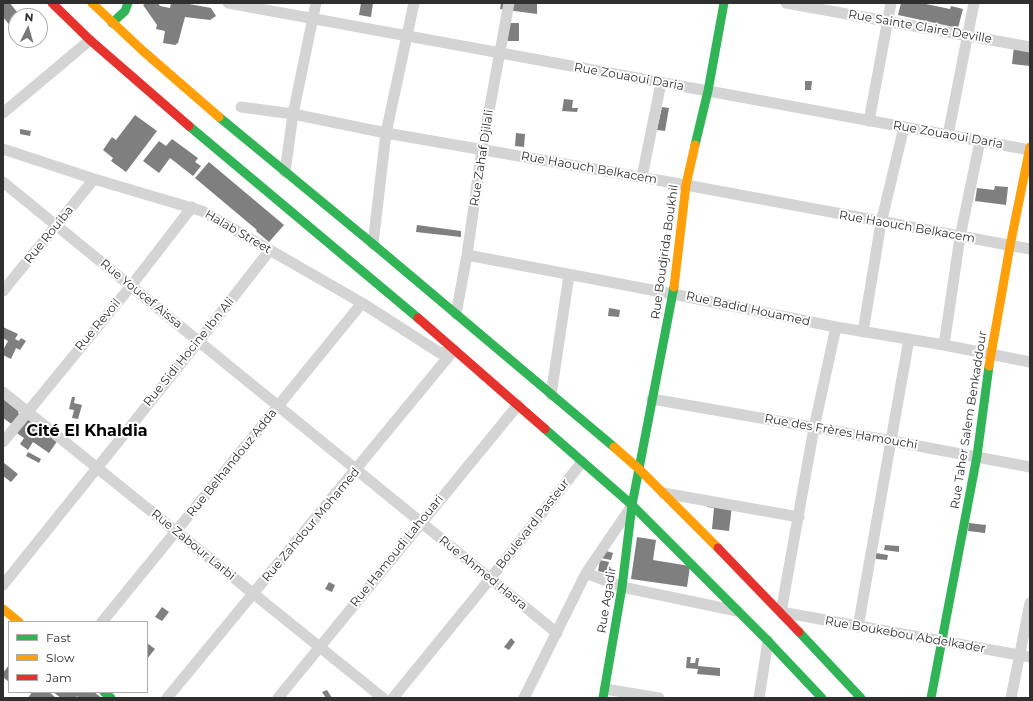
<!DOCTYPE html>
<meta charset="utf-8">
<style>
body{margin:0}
#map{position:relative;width:1033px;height:701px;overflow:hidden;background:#fff;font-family:Montserrat,sans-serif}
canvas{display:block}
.frame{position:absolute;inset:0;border:4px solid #2f2f2f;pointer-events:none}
.legend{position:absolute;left:8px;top:621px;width:140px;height:72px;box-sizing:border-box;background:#fff;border:1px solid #acacac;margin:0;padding:5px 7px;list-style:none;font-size:12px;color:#2f2f2f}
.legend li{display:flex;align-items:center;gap:8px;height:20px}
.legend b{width:20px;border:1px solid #acacac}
.north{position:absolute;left:8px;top:8px;width:40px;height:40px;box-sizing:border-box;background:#fff;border:1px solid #acacac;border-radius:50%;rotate:5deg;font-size:11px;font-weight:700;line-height:16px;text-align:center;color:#2f2f2f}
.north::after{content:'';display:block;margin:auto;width:14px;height:18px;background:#787878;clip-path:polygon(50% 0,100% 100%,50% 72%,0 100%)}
</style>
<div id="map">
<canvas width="1033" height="701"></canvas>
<div class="frame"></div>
<ul class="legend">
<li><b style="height:5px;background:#30b455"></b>Fast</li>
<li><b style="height:5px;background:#ff9f0a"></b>Slow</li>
<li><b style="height:5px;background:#e5322d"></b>Jam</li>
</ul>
<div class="north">N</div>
</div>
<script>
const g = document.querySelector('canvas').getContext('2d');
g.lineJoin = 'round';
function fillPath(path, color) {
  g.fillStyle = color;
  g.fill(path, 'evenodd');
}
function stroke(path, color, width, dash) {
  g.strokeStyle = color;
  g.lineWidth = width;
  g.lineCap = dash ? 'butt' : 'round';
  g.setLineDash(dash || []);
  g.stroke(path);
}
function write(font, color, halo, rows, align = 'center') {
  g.font = font + ' Montserrat,sans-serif';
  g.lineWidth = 4;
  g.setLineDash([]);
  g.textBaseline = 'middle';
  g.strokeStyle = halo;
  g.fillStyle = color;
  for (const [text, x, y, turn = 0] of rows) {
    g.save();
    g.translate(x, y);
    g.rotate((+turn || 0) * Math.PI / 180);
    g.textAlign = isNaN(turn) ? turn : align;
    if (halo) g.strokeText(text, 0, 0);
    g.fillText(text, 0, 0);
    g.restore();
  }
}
fillPath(new Path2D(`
 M 3,3 L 10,3 L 20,16 L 16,16 L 16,33 L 3,17 Z
 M 146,3 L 158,3 L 160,6 L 170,8 L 171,3 L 184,3 L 211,8 L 216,16 L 210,20 L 185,17 L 178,43 L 175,45 L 163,43 L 165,31 L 156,29 L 157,25 L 143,5 Z
 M 361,3 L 373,3 L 371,17 L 359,15 Z
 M 501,3 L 528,3 L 537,4 L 537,14 L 500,9 Z
 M 901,3 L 921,3 L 950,9 L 951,6 L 963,9 L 958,28 L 898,15 Z
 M 500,23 L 519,23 L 519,41 L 500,41 Z
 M 1014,46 L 1030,48 L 1030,66 L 1012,64 Z
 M 805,81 L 812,81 L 811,90 L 805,90 Z
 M 564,99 L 573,100 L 572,108 L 578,108 L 577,112 L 562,111 Z
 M 662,107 L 669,108 L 665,131 L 657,130 Z
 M 135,115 L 157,131 L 126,172 L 111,161 L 113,158 L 103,150 L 112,137 L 116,140 Z
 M 20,129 L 31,131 L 30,136 L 20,134 Z
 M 516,133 L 525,134 L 524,147 L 515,146 Z
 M 172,139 L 198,158 L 195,162 L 201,166 L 193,176 L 170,158 L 159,173 L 143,161 L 159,141 L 166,146 Z
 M 209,162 L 284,225 L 269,242 L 256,231 L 257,230 L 195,178 Z
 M 995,186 L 1008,187 L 1006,205 L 975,201 L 977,188 L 994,190 Z
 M 417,225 L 461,231 L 461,237 L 416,232 Z
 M 609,308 L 620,310 L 619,317 L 608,316 Z
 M 3,327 L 18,334 L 15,339 L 19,341 L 21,338 L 26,341 L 20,350 L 16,348 L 11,359 L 3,355 L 3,350 L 8,341 L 3,338 Z
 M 72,397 L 75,397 L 74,403 L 82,405 L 78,419 L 72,418 L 74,410 L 69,409 Z
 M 3,398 L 20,409 L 18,413 L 58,440 L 49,453 L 33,442 L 28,450 L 20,444 L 24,438 L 11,429 L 13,425 L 3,418 Z
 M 28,452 L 41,459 L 39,463 L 26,456 Z
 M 4,463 L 18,474 L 11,482 L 3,476 L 3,465 Z
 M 707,503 L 732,506 L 729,531 L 712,529 L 714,508 L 707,507 Z
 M 969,523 L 986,525 L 985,533 L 968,531 Z
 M 637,537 L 656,540 L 653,560 L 690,566 L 687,587 L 631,579 Z
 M 885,545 L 899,546 L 899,552 L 884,550 Z
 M 603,550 L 613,553 L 611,560 L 601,558 Z
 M 876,553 L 888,555 L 887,560 L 876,559 Z
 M 600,560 L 609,562 L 606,573 L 598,571 Z
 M 329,582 L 335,585 L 332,592 L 325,589 Z
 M 162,607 L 169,612 L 162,621 L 155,617 Z
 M 511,638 L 515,642 L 509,650 L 504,647 Z
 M 147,643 L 155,649 L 147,659 L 147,654 L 148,652 L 147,651 Z
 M 687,657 L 691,657 L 690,663 L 695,663 L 696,658 L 699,658 L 698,666 L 720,668 L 720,676 L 697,674 L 698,669 L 686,668 Z
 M 9,665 L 9,682 L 3,677 L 3,673 Z
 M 327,690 L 332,698 L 326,698 L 322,692 Z
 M 32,692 L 49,692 L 55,697 L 54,698 L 35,697 L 28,698 Z
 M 53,692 L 94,692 L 102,698 L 79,698 L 77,696 L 76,698 L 61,698 Z`), '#7f7f7f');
stroke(new Path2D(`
 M 228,3 L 1030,150
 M 786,3 L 1030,47
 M 241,107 L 293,114 L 386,133 L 686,185 L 1030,249
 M 3,113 L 90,40
 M 869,121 L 891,3
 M 948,135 L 974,3
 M 3,149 L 94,179 L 202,211 L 362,303 L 440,353 L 454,350
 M 285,172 L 293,114 L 316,3
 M 642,177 L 661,83
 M 3,182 L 557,633
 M 373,244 L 386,133 L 414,3
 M 467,255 L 673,294 L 836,327 L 944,345 L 1030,362
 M 3,291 L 94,179
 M 456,314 L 467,255 L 482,149 L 509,3
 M 836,327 L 814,428 L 781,612 L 1030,657
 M 863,332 L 881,223 L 904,127
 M 944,345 L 960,237 L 980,141
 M 3,392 L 383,698
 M 551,395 L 569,275
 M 652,399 L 892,441 L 1030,467
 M 3,442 L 131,286 L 192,207
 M 663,493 L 799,517
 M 586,573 L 622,587 L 737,611
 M 3,585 L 199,341 L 270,250
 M 102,622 L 362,303
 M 858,627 L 909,339
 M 605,689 L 659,698
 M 167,698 L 454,350
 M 278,698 L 518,405
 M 393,698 L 490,579 L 582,462
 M 524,698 L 586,573 L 631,507
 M 759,698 L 768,641
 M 1011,698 L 1030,603`), '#d4d4d4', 11);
stroke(new Path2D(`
 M 112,23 L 125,11 L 128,3
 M 219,117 L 373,244 L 614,447
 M 189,126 L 418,318
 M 695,145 L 708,91 L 724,3
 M 545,429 L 632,505 L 768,641 L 822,698
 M 799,632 L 861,698
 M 104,692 L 111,698
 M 603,698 L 622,587 L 632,505 L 674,287
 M 931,698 L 977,456 L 989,366`), '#30b455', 9);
stroke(new Path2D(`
 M 92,3 L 143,51 L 219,117
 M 674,287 L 686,185 L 695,145
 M 989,366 L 1010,246 L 1030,147
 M 614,447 L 639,469 L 718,548
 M 3,609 L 19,622`), '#ff9f0a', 9);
stroke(new Path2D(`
 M 52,3 L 90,40 L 189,126
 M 418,318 L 545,429
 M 718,548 L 799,632`), '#e5322d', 9);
write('12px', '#2f2f2f', '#fff', [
 ["Rue Sainte Claire Deville",920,27,10],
 ["Rue Zouaoui Daria",629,77,10],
 ["Rue Zouaoui Daria",948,135,10],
 ["Rue Zahaf Djilali",482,158,-81],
 ["Rue Haouch Belkacem",589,168,10],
 ["Rue Haouch Belkacem",907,227,10],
 ["Halab Street",238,232,30],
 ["Rue Rouiba",49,235,-51],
 ["Rue Boudjrida Boukhil",665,252,-82],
 ["Rue Youcef Aissa",141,294,39],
 ["Rue Badid Houamed",748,309,12],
 ["Rue Revoil",98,325,-50],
 ["Rue Sidi Hocine Ibn Ali",189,352,-51],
 ["Rue Taher Salem Benkaddour",969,420,-81],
 ["Rue des Frères Hamouchi",841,432,10],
 ["Rue Belhandouz Adda",232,463,-51],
 ["Boulevard Pasteur",533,524,-52],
 ["Rue Zahdour Mohamed",311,525,-50],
 ["Rue Zabour Larbi",193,545,39],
 ["Rue Hamoudi Lahouari",397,551,-51],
 ["Rue Ahmed Hasra",483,573,39],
 ["Rue Agadir",607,600,-81],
 ["Rue Boukebou Abdelkader",905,635,10]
]);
write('bold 16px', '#000', '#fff', [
 ["Cité El Khaldia",87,431]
]);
</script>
